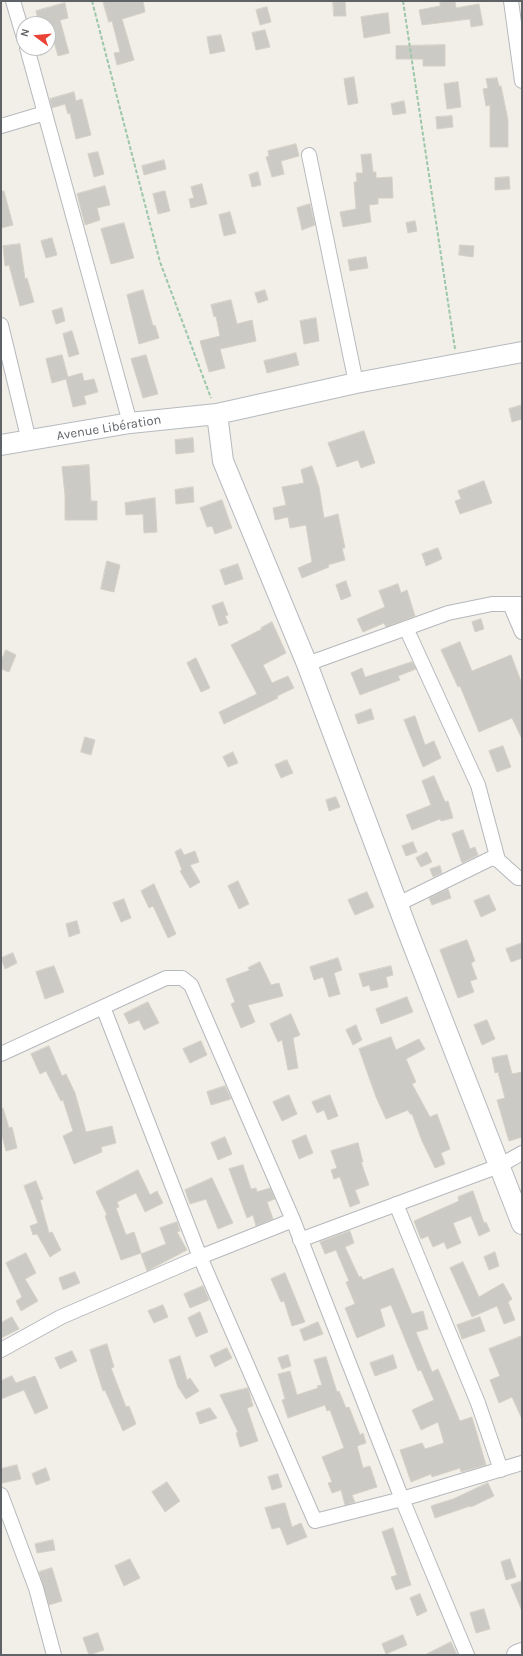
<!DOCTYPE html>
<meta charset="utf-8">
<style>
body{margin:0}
#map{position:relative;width:523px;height:1656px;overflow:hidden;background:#f1efe8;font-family:Karla,sans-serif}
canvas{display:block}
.frame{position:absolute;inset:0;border:2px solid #5f6368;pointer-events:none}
.north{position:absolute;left:16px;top:16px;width:40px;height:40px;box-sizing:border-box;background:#fff;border:1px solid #bfc1c3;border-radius:50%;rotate:286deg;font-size:11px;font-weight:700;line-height:16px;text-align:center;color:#5f6368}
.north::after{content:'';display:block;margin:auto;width:14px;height:18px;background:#ea4335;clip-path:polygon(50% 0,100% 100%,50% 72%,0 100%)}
</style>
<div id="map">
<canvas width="523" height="1656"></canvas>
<div class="frame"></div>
<div class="north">N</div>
</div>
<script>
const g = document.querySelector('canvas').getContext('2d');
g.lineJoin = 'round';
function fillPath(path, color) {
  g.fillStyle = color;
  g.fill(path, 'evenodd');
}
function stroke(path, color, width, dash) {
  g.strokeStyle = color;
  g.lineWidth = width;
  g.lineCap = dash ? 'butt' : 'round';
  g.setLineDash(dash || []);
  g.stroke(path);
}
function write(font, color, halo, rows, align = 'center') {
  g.font = font + ' Karla,sans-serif';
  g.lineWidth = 3;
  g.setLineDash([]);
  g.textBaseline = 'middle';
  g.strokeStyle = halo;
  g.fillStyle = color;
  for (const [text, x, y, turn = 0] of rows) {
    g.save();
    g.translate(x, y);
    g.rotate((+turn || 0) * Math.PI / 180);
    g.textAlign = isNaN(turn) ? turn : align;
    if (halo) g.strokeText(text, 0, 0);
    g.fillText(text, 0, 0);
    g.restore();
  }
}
const building = new Path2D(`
 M 103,1 L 143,1 L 145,12 L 122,19 L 134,60 L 117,65 L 114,53 L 120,52 L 112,21 L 109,22 Z
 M 333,1 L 345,1 L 346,16 L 334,16 Z
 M 440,1 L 455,1 L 456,8 L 479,4 L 483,25 L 471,27 L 470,19 L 422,25 L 419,10 L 440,6 Z
 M 65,3 L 68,18 L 60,20 L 69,53 L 58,56 L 49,24 L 39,24 L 36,11 Z
 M 267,7 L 271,22 L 260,25 L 256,10 Z
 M 388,13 L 390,33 L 364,38 L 361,17 Z
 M 265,30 L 270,47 L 256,50 L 252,33 Z
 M 221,35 L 225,51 L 210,54 L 207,37 Z
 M 445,45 L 445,66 L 423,66 L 423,59 L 396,59 L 396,46 Z
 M 354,77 L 358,103 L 348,105 L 344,79 Z
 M 497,78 L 499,86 L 501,86 L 508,120 L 508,147 L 490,147 L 490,105 L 486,106 L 483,89 L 488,88 L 486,79 Z
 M 458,82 L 461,107 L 447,109 L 444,84 Z
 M 74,92 L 76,101 L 82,99 L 91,135 L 76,139 L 70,113 L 68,114 L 65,104 L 52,108 L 50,99 Z
 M 404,101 L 406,113 L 393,115 L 391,104 Z
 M 452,116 L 453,127 L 437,129 L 436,117 Z
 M 296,144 L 299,156 L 281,161 L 284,174 L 272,177 L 266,157 L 269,156 L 268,151 Z
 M 98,152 L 104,174 L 94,177 L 88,154 Z
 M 371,154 L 373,172 L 376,172 L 376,178 L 392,177 L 393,198 L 378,198 L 378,204 L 369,205 L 371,222 L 343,227 L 340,212 L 356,209 L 354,182 L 357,182 L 356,173 L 363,173 L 361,155 Z
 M 164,160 L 166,169 L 144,175 L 142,166 Z
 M 258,172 L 261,185 L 252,187 L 249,175 Z
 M 509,177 L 510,189 L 495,190 L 495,178 Z
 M 202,184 L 207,204 L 191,208 L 189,199 L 194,198 L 191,187 Z
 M 105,186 L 110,205 L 97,208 L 100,220 L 85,225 L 77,194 Z
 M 1,191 L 4,191 L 13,225 L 1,228 Z
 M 165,191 L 170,211 L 158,214 L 153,194 Z
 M 310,204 L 315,225 L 302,230 L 297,208 Z
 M 230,212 L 236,233 L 224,236 L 219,215 Z
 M 415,221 L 417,231 L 408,233 L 406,223 Z
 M 124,223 L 134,258 L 111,264 L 101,229 Z
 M 52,238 L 57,255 L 46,258 L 41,241 Z
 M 20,244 L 25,279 L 27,278 L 34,302 L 20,306 L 9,265 L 5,266 L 3,246 Z
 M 460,245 L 474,246 L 473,257 L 459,255 Z
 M 366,257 L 368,268 L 350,271 L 348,260 Z
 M 143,290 L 153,326 L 155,325 L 159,338 L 139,344 L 127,295 Z
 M 265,290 L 268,300 L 258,303 L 255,293 Z
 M 231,300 L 237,324 L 252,320 L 256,341 L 220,349 L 225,368 L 209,372 L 200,341 L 220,336 L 216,316 L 214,317 L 211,305 Z
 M 62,308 L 65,321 L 56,324 L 52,311 Z
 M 316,318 L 319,341 L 304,344 L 300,321 Z
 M 72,331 L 79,354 L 69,357 L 63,334 Z
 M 296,353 L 299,365 L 267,373 L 264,361 Z
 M 62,355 L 68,377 L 82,373 L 84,381 L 94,379 L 98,392 L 84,396 L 86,404 L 73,407 L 66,379 L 52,383 L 46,359 Z
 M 146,355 L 158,394 L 143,398 L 131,359 Z
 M 522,405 L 522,419 L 512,422 L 509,409 Z
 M 364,431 L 375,463 L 361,468 L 358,460 L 337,467 L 328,443 Z
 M 193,438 L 194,452 L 176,454 L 175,440 Z
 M 89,465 L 91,501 L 97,501 L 97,520 L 65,520 L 65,495 L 62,467 Z
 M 312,466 L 319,487 L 324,518 L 338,514 L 345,548 L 342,548 L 345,560 L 328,565 L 329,567 L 302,578 L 298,568 L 312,562 L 306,525 L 290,528 L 288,517 L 275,520 L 273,508 L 286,505 L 282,487 L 304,483 L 301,470 Z
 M 484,481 L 492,503 L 460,514 L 455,501 L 461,499 L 458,491 Z
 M 193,487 L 194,502 L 176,504 L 175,490 Z
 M 155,498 L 157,532 L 144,533 L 143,514 L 126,515 L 125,503 Z
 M 222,500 L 232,528 L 215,534 L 212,526 L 207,527 L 200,508 Z
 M 438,548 L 442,559 L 426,566 L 422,554 Z
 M 107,561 L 120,565 L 114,592 L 101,589 Z
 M 238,564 L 243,579 L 225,585 L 220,570 Z
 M 346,581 L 351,596 L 341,600 L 336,585 Z
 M 398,584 L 401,593 L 407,590 L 415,616 L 386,627 L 384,623 L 363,632 L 357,619 L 385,607 L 379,591 Z
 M 223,602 L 228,615 L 225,616 L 228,623 L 219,626 L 212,606 Z
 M 481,619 L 484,629 L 475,632 L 472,622 Z
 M 272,622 L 286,653 L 263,665 L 272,683 L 288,676 L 294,688 L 277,696 L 278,698 L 224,724 L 219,712 L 257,694 L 231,645 L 262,629 L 261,628 Z
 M 460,642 L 472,671 L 511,655 L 522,684 L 522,739 L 512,718 L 479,732 L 460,686 L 458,687 L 441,650 Z
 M 6,650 L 16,655 L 9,672 L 1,669 L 1,661 Z
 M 196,658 L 210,688 L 201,692 L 187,663 Z
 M 412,662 L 416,669 L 398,676 L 400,680 L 360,695 L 351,673 L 362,668 L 365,677 Z
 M 371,709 L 374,719 L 358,724 L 355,715 Z
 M 415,716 L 425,745 L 434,741 L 441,758 L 423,767 L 404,720 Z
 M 85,737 L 95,740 L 91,755 L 81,752 Z
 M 503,746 L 511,767 L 497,772 L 489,751 Z
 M 233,752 L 238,763 L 228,767 L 223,757 Z
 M 287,760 L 293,773 L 281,778 L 275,765 Z
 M 434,776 L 445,802 L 448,801 L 453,818 L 441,821 L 440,819 L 412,830 L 406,815 L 431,805 L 422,781 Z
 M 336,797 L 340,807 L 329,811 L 326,800 Z
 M 463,830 L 470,849 L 475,847 L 478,855 L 462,863 L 452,834 Z
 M 413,842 L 417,852 L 406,856 L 402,846 Z
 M 181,849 L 184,855 L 195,851 L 199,862 L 190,865 L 200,882 L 190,888 L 180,871 L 182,870 L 175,852 Z
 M 427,852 L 432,862 L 421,867 L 416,858 Z
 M 440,866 L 442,873 L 433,877 L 430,869 Z
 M 238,881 L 249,904 L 239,909 L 228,886 Z
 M 154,884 L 176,934 L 168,938 L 153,906 L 149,908 L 141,891 Z
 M 448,889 L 451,898 L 432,905 L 429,898 Z
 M 367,892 L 374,907 L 355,915 L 348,900 Z
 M 489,895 L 496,910 L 481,917 L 474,901 Z
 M 124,899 L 131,918 L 121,922 L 113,903 Z
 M 77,921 L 80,933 L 69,937 L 66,924 Z
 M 467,940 L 475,961 L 471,963 L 477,979 L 470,981 L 474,992 L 458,998 L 440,950 Z
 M 522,943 L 522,958 L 511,962 L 506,949 Z
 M 13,953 L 17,963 L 5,969 L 1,958 Z
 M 338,958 L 342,970 L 334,973 L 340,994 L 329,997 L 323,977 L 314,980 L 310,967 Z
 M 260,962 L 271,985 L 279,983 L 283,996 L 248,1005 L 255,1022 L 241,1028 L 231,1004 L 235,1002 L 226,979 L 250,970 L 248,968 Z
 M 54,966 L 64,992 L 45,999 L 36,972 Z
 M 391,966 L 393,975 L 386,977 L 388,987 L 371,991 L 369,985 L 363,987 L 359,974 Z
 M 407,997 L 413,1012 L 381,1024 L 376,1009 Z
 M 148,1002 L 159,1023 L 144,1030 L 139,1020 L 129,1024 L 124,1014 Z
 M 291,1014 L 300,1035 L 293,1038 L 298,1068 L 288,1070 L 282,1040 L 278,1042 L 270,1024 Z
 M 487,1020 L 495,1039 L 482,1045 L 474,1025 Z
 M 356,1025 L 362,1040 L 353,1045 L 346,1030 Z
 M 391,1037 L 396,1050 L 419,1039 L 425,1049 L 406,1059 L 416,1082 L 412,1084 L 430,1117 L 437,1114 L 450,1149 L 441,1153 L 445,1164 L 435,1168 L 422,1141 L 412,1114 L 410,1114 L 408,1110 L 386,1119 L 376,1097 L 359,1049 Z
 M 201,1041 L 207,1055 L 190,1063 L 183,1049 Z
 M 49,1046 L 62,1076 L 66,1074 L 75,1093 L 86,1132 L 112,1126 L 116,1143 L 101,1147 L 102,1152 L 74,1164 L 63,1136 L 73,1131 L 63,1100 L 61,1101 L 46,1071 L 40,1074 L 31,1054 Z
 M 507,1055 L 512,1074 L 522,1072 L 522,1137 L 509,1141 L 497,1100 L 505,1098 L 498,1072 L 495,1073 L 492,1058 Z
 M 225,1086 L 231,1099 L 211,1105 L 207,1092 Z
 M 289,1095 L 297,1114 L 282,1121 L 273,1102 Z
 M 330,1095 L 338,1116 L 328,1120 L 324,1110 L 317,1113 L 312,1102 Z
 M 1,1108 L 3,1108 L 9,1128 L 12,1127 L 17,1148 L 6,1151 L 1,1132 Z
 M 306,1135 L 313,1153 L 299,1159 L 292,1141 Z
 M 225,1137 L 232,1154 L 218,1160 L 211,1143 Z
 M 358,1143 L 363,1162 L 361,1162 L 369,1185 L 355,1190 L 360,1203 L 350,1207 L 340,1177 L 334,1179 L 331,1170 L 337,1168 L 331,1151 Z
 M 243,1165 L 251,1189 L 256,1188 L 257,1192 L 270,1188 L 275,1199 L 267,1202 L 273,1219 L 256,1226 L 253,1215 L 247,1218 L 229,1169 Z
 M 138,1170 L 150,1195 L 157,1191 L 163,1203 L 145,1212 L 136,1193 L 117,1202 L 119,1207 L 116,1208 L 126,1235 L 134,1232 L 141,1253 L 121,1260 L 105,1216 L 107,1215 L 96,1192 Z
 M 212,1178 L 233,1223 L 218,1229 L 206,1199 L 190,1204 L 185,1190 Z
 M 36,1181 L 43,1199 L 40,1200 L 49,1233 L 52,1232 L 61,1250 L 50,1257 L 37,1234 L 33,1235 L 30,1226 L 38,1223 L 24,1186 Z
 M 473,1191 L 484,1223 L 486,1222 L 490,1231 L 479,1236 L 471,1216 L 453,1223 L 461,1243 L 447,1249 L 444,1242 L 433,1247 L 428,1236 L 421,1239 L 414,1221 L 459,1201 L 458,1197 Z
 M 177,1222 L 180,1231 L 177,1232 L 187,1250 L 147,1271 L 141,1254 L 166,1244 L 160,1228 Z
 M 350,1231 L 354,1243 L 345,1247 L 359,1277 L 361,1276 L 363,1280 L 393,1268 L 412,1314 L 423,1311 L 428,1329 L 416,1332 L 432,1372 L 438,1369 L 460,1421 L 472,1417 L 486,1465 L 461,1472 L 460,1468 L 432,1477 L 431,1474 L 411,1482 L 400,1450 L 422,1443 L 425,1449 L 444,1443 L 438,1422 L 421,1430 L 412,1410 L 434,1400 L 421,1370 L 418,1371 L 391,1305 L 380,1309 L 385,1326 L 357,1338 L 345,1308 L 355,1304 L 346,1282 L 349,1281 L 336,1250 L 325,1254 L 320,1242 Z
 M 495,1252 L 499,1266 L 489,1270 L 484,1257 Z
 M 26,1253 L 36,1273 L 25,1279 L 38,1301 L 21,1311 L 16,1301 L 22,1297 L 6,1263 Z
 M 463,1262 L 479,1297 L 503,1283 L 512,1299 L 508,1302 L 515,1320 L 504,1324 L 497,1306 L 472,1317 L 450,1268 Z
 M 75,1272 L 80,1283 L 63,1290 L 59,1278 Z
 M 285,1273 L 305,1322 L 292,1326 L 284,1301 L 281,1302 L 271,1279 Z
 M 203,1286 L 209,1300 L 190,1308 L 184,1294 Z
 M 163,1305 L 168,1317 L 154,1323 L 148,1311 Z
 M 200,1312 L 208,1332 L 196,1337 L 188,1318 Z
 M 12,1317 L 19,1329 L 1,1338 L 1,1323 Z
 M 480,1317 L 485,1331 L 462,1339 L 457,1325 Z
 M 318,1322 L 323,1334 L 304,1341 L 300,1330 Z
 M 522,1336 L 522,1419 L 512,1397 L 499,1403 L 490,1380 L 500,1376 L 489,1349 Z
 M 107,1344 L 114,1367 L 111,1368 L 126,1407 L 129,1406 L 136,1424 L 123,1431 L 105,1390 L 103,1391 L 90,1350 Z
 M 227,1348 L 232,1358 L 215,1367 L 210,1356 Z
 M 72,1351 L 77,1361 L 60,1369 L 55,1358 Z
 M 288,1355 L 291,1366 L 282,1369 L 278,1358 Z
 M 393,1355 L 397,1368 L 375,1376 L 370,1363 Z
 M 180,1356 L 187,1380 L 190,1378 L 199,1391 L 186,1399 L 178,1387 L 169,1360 Z
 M 326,1357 L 337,1392 L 339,1391 L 346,1408 L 349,1407 L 360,1435 L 363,1433 L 366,1443 L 357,1446 L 363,1468 L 370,1466 L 377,1487 L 352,1495 L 355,1502 L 345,1505 L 341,1490 L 332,1493 L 328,1483 L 332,1482 L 322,1457 L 344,1448 L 330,1410 L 327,1411 L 325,1405 L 288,1418 L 282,1400 L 285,1399 L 278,1374 L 290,1371 L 297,1395 L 318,1388 L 317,1386 L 322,1385 L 314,1360 Z
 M 12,1376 L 16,1383 L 35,1376 L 48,1408 L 35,1414 L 24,1390 L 1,1399 L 1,1381 Z
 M 248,1388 L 253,1406 L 247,1408 L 258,1441 L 240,1447 L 236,1433 L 238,1432 L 220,1395 Z
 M 210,1408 L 217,1418 L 200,1424 L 196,1413 Z
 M 17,1465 L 21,1479 L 2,1483 L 1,1469 Z
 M 46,1468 L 50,1480 L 36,1485 L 32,1474 Z
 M 278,1474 L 282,1487 L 272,1490 L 268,1477 Z
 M 167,1482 L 180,1501 L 165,1512 L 152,1492 Z
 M 488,1483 L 494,1496 L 471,1507 L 470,1506 L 435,1518 L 431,1506 L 453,1499 Z
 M 285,1503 L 292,1527 L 301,1523 L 307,1537 L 287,1545 L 280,1527 L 272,1529 L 265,1508 Z
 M 393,1528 L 411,1585 L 396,1590 L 391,1577 L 397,1575 L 382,1532 Z
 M 53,1540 L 55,1550 L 37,1553 L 35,1544 Z
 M 130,1559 L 140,1578 L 124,1586 L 115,1566 Z
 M 510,1559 L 516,1577 L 506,1580 L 501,1562 Z
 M 52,1568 L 62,1601 L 49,1605 L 39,1572 Z
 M 522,1581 L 522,1611 L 511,1585 Z
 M 420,1594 L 427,1611 L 417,1616 L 410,1598 Z
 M 484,1609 L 490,1629 L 476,1633 L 470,1613 Z
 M 98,1633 L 104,1650 L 89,1655 L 83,1638 Z
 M 403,1635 L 407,1645 L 386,1654 L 382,1644 Z
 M 451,1642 L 457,1655 L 425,1655 Z`);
fillPath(building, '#cccac5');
stroke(building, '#d6d1c6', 1);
const street = new Path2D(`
 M 13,1 L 24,38
 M 511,1 L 522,81
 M 27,48 L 130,423
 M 1,126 L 45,113
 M 309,155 L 356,383
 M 1,325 L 29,441
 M 510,604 L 522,632
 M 406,628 L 478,785 L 498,860
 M 307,664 L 448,613 L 492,604 L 522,604
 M 398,904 L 492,858 L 498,860 L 518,878 L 522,878
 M 103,1007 L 200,1257 L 315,1521 L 402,1499 L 522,1463
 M 1,1054 L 166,978 L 182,978 L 191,985 L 293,1220 L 402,1499 L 467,1655
 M 396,1204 L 478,1403 L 501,1470
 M 300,1240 L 499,1166 L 522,1153
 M 1,1350 L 61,1317 L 200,1257 L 293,1220
 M 1,1495 L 36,1588 L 54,1655`);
const secondary = new Path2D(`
 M 217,414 L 223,461 L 307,664 L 408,932 L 522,1224
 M 1,445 L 130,423 L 217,414 L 356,383 L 522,352
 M 517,1655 L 522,1653`);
stroke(street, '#b5b8bc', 16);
stroke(secondary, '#b6babf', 22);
stroke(new Path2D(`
 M 92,1 L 160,262 L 211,398
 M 403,1 L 455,349`), '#9cc7a9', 2, [4, 2]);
stroke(street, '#fff', 14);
stroke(secondary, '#fff', 20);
write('13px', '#5f6368', '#fff', [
 ["Avenue Libération",109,428,-9]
]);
</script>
